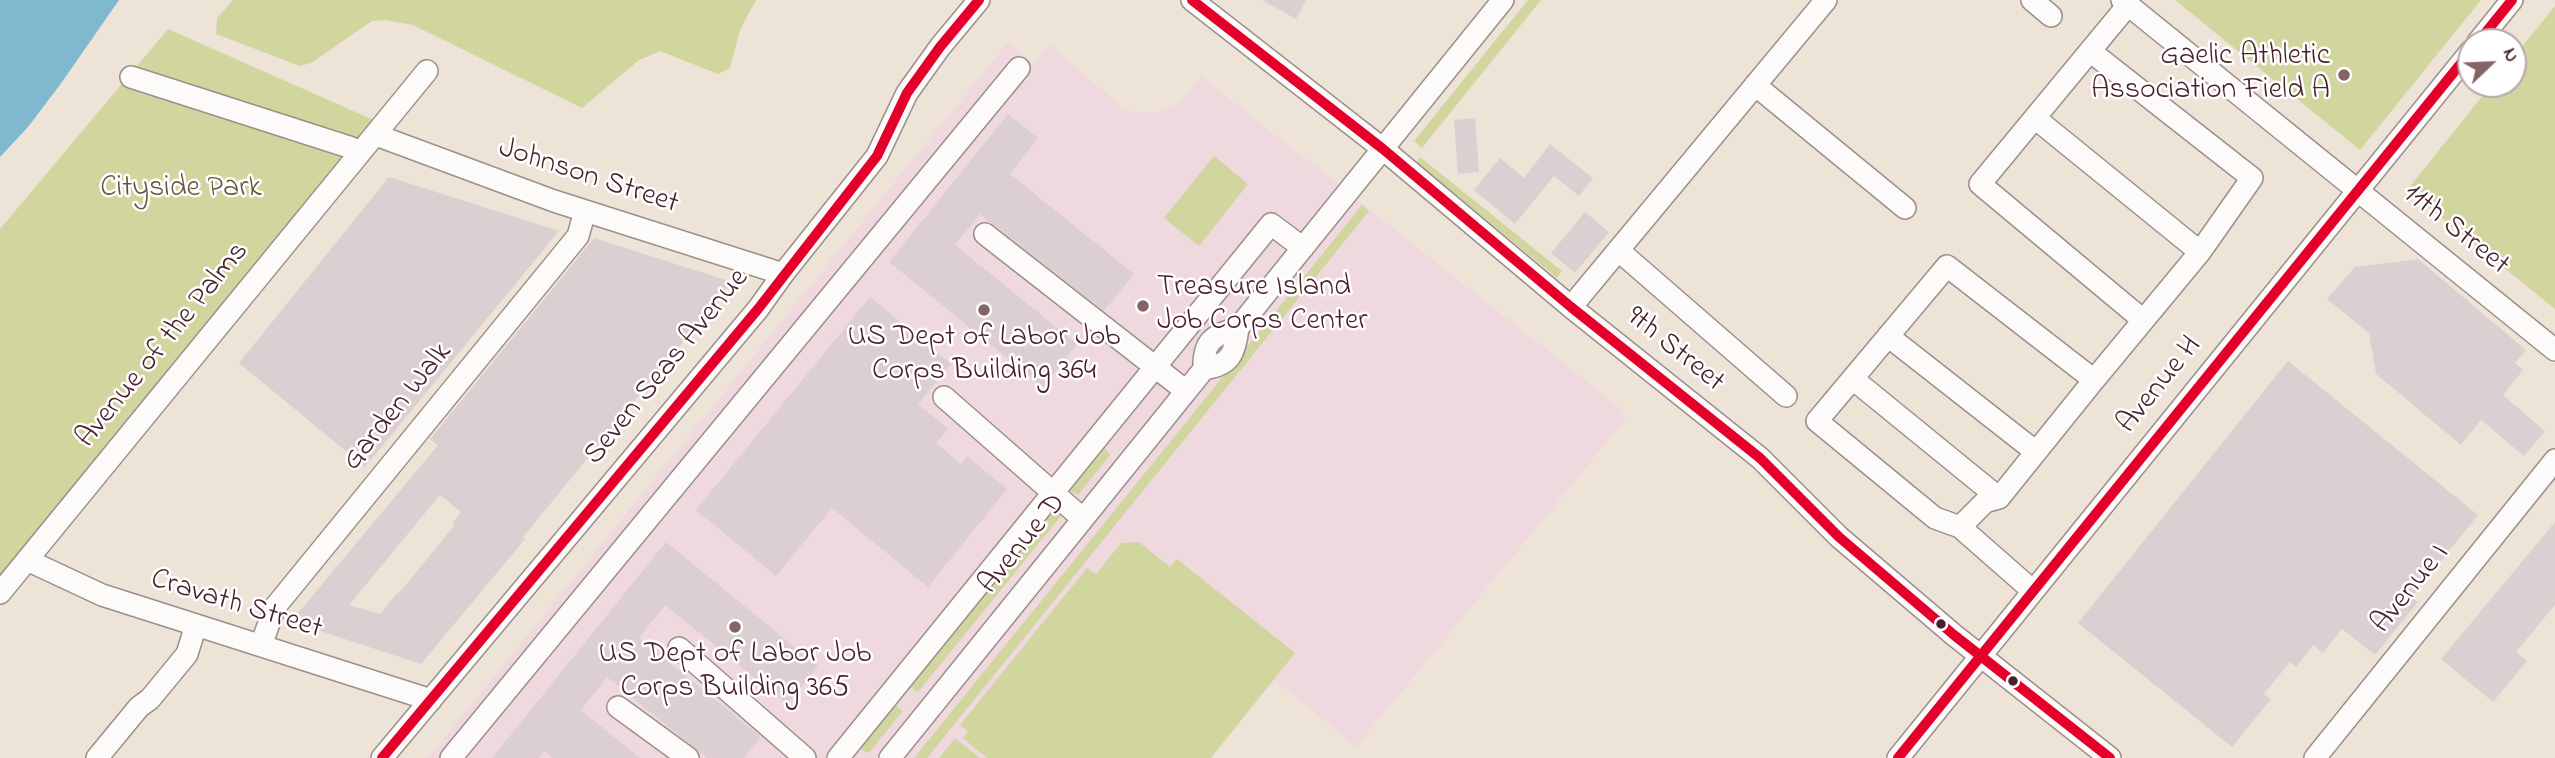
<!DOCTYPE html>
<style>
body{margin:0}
#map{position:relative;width:2555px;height:758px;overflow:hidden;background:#eee3d7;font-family:"Indie Flower",sans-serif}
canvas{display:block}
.north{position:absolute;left:2457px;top:28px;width:70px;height:70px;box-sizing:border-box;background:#fff;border:2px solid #b7a5aa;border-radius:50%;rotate:67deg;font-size:19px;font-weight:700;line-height:28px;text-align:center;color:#4a1f2b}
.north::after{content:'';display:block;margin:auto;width:24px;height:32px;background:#836467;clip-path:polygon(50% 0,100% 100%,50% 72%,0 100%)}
</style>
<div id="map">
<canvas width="2555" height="758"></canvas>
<div class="north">N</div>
</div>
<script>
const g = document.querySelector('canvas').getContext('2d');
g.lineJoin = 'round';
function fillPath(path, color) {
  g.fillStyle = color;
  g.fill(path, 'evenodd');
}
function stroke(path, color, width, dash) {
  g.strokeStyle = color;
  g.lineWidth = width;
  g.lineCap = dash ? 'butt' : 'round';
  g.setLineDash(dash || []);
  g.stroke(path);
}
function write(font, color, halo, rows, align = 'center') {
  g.font = font + ' "Indie Flower",sans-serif';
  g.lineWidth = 5;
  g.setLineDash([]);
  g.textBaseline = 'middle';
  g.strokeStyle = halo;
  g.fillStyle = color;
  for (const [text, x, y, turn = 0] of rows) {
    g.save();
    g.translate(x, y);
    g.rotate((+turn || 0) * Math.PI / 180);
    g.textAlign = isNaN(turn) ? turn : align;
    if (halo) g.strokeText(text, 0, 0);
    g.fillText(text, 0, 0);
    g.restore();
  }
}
fillPath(new Path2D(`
 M 1008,42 L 1032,65 L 1050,45 L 1123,108 L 1133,112 L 1157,112 L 1173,105 L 1187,96 L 1201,76 L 1620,408 L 1626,419 L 1356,747 L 1274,679 L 1211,758 L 428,758 Z`), '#efd9df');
fillPath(new Path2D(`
 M 233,0 L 756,0 L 740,30 L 730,68 L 718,74 L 660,51 L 639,60 L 582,108 L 413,25 L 386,20 L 372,21 L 311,63 L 300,66 L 216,34 L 217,18 Z
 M 1528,0 L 1541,0 L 1422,148 L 1414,141 Z
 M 2175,0 L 2481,0 L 2360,150 Z
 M 2555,6 L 2555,309 L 2407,190 L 2492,84 L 2513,84 L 2513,58 Z
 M 168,29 L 385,125 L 0,576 L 0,229 Z
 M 1214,156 L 1248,184 L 1199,246 L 1164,218 Z
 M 1420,157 L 1562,271 L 1557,278 L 1416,162 Z
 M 1362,205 L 1369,211 L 927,758 L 914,758 Z
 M 1105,448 L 1110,455 L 1078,495 L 1070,491 Z
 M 1056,508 L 1061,516 L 918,692 L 910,687 Z
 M 1139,542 L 1170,567 L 1177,559 L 1295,653 L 1211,758 L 987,758 L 963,738 L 968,732 L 960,725 L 1087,568 L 1096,574 L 1121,543 Z
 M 896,705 L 902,712 L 869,753 L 859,749 Z
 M 955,738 L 980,758 L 939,758 Z`), '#d0d69d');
fillPath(new Path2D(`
 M 0,0 L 146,0 L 0,185 Z`), '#7fb8cf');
fillPath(new Path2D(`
 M 119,0 L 150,0 L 0,188 L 0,157 L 28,127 L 62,82 Z`), '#eee3d7');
fillPath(new Path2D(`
 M 1262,0 L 1306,0 L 1296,19 Z
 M 1008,114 L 1038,138 L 1010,174 L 1134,274 L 1104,311 L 980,214 L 955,245 L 1077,344 L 1043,387 L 889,262 Z
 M 1475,118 L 1479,172 L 1458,174 L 1454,120 Z
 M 1550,144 L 1593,178 L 1579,196 L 1554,176 L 1515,224 L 1474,190 L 1500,158 L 1524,178 Z
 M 389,177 L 559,231 L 365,467 L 239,363 Z
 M 1585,212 L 1609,232 L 1575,273 L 1551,253 Z
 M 594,238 L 732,282 L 523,537 L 525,539 L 421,664 L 305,626 L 294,618 L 438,445 L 430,439 ZM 440,495 L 461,512 L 452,524 L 454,526 L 399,593 L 398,592 L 380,614 L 349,605 Z
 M 2418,259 L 2526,350 L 2515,363 L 2523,370 L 2503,395 L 2545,431 L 2524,456 L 2481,420 L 2461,445 L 2376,374 L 2369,333 L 2327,299 L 2355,267 Z
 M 870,297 L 951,364 L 918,404 L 948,429 L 936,443 L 961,464 L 967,456 L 1007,489 L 928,587 L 832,508 L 776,576 L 696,510 Z
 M 2288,361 L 2478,515 L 2412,597 L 2418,602 L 2375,655 L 2342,629 L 2323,653 L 2313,645 L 2296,667 L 2290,662 L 2264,694 L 2271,699 L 2232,747 L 2078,623 Z
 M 2555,522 L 2555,605 L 2516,652 L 2527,661 L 2493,702 L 2441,659 Z
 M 666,542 L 818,666 L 787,704 L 665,605 L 639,638 L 761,737 L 744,758 L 707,758 L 607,677 L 581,710 L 640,758 L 553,758 L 545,751 L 539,758 L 492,758 Z`), '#dccfd1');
const minor = new Path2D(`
 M 1192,0 L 1383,149 L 1571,307 L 1760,458 L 1839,537 L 1954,635 L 2110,758
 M 2032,0 L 2051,16
 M 2122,0 L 2555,350
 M 2128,5 L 1980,184 L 2143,320
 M 2478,42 L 2512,0
 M 131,77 L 352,148
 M 1755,85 L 1905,208
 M 2035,118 L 2200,252
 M 376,135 L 554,201 L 783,274
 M 985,234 L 1186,391
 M 1618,250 L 1786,396
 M 1571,307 L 1826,0
 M 1888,336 L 2036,452
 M 1204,369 C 1231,365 1235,353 1238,328
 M 1853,379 L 1999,498
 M 944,397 L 1083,519
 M 1960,527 L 1985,502 L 1999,498 L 2094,380
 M 27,560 L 102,595 L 431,700
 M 2033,591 L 1960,527 L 1935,518 L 1817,421 L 1947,266 L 2094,380 L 2200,252 L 2252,178 L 2090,51
 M 0,593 L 427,71
 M 261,645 L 275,607 L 578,236 L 585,211
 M 679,648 L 805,758
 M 618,707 L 688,758
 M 97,758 L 139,707 L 150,699 L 187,654 L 196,625
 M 382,758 L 758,309 L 783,274 L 877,156 L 907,93 L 940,47 L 979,0
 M 451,758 L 1019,68
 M 838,758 L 1271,224 L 1303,248
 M 890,758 L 1204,369 C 1203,341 1213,335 1238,328 L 1503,0
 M 1898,758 L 2471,51
 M 2315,758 L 2555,460`);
stroke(minor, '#9b8f8b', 24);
stroke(minor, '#fcfbf9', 21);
stroke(new Path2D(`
 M 1192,0 L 1383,149 L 1571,307 L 1760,458 L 1839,537 L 1954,635 L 2110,758
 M 2478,42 L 2512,0
 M 382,758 L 758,309 L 877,156 L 907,93 L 940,47 L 979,0
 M 1898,758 L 2471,51`), '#e4002b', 10);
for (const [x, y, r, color] of [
 [2344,75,7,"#836467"],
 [1143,306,7,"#836467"],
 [984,310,7,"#836467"],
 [1941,624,6,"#4a1f2b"],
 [735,627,7,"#836467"],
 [2013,681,6,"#4a1f2b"]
]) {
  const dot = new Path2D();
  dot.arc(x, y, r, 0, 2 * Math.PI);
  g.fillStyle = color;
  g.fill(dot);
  stroke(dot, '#fff', 2.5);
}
write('30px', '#4a1f2b', '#fff', [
 ["Gaelic Athletic",2330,58,"right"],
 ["Association Field A",2330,92,"right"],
 ["Treasure Island",1157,289,"left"],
 ["Job Corps Center",1157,323,"left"],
 ["US Dept of Labor Job",984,339],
 ["Corps Building 364",984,373],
 ["US Dept of Labor Job",735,656],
 ["Corps Building 365",735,690]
]);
write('30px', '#4a1f2b', '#fff', [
 ["Johnson Street",588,178,18],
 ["11th Street",2455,231,39],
 ["Avenue of the Palms",164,346,-51],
 ["9th Street",1674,351,39],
 ["Seven Seas Avenue",668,368,-51],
 ["Avenue H",2161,386,-51],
 ["Garden Walk",399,408,-51],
 ["Avenue D",1024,545,-51],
 ["Avenue I",2412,590,-51],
 ["Cravath Street",236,606,17]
]);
write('30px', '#6b533f', '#fff', [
 ["Cityside Park",181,190]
]);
</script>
